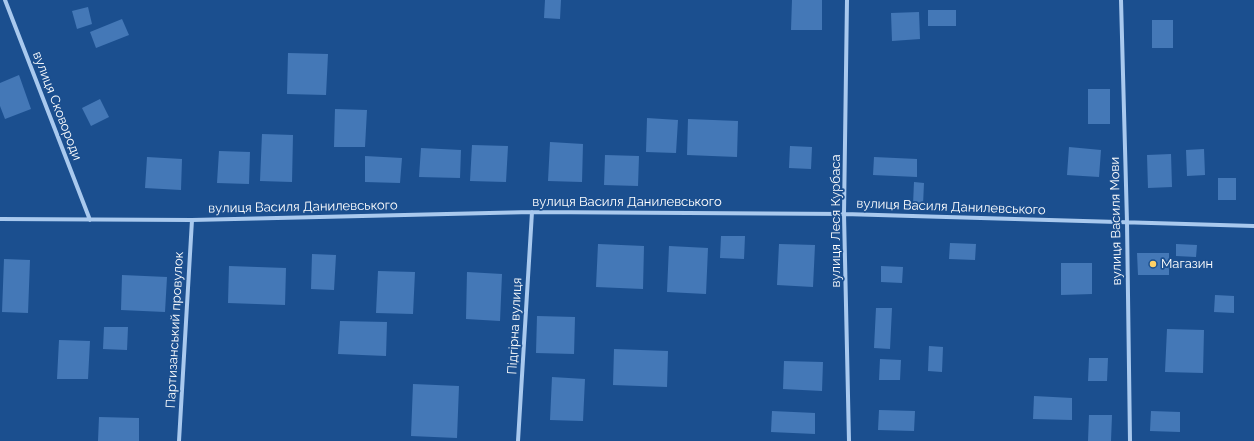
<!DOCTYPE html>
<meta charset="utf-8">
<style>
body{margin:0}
canvas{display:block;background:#1b4f8f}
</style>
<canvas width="1254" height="441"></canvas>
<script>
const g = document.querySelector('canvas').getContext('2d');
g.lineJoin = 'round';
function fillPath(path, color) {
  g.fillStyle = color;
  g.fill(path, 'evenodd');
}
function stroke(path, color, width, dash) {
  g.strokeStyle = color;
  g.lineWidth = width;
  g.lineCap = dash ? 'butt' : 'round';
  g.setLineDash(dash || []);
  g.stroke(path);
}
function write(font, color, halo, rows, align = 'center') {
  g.font = font + ' Raleway,sans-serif';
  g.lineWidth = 3.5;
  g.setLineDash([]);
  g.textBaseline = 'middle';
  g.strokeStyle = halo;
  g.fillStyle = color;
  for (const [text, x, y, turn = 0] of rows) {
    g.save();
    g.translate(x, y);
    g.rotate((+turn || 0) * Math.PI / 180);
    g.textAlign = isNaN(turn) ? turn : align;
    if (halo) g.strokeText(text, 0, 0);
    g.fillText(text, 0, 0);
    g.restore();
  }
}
fillPath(new Path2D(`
 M 545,0 L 561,0 L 560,19 L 544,18 Z
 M 792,0 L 822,0 L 822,30 L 791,30 Z
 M 88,7 L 92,24 L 77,29 L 72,11 Z
 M 928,10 L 956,10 L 956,26 L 928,26 Z
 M 919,12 L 920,39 L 892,41 L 891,13 Z
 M 122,19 L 129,35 L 96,48 L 90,32 Z
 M 1152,20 L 1173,20 L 1173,48 L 1152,48 Z
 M 288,53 L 328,54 L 326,95 L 287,94 Z
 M 19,75 L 31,109 L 5,119 L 0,106 L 0,83 Z
 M 1088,89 L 1110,89 L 1110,124 L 1088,124 Z
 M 100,99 L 109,117 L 91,126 L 82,108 Z
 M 335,109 L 367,110 L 365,147 L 334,147 Z
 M 647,118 L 678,120 L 676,153 L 646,152 Z
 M 688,119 L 738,121 L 737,157 L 687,155 Z
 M 262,134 L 293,135 L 292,182 L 260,181 Z
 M 550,142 L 583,144 L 582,182 L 548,181 Z
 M 472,145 L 508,146 L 506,182 L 470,181 Z
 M 790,146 L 812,147 L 811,169 L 789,168 Z
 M 1069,147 L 1101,150 L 1099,177 L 1067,175 Z
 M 421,148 L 461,150 L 460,178 L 419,177 Z
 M 1204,149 L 1205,175 L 1187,176 L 1186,150 Z
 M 219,151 L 250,152 L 249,184 L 217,183 Z
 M 1171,154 L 1172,187 L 1148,188 L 1147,155 Z
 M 605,155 L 639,156 L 638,186 L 604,185 Z
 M 365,156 L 402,158 L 400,183 L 365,182 Z
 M 147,157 L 182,159 L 181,190 L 145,188 Z
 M 874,157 L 917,159 L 917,177 L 873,175 Z
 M 1218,178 L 1236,178 L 1236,200 L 1218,200 Z
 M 914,182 L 924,183 L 923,205 L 913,205 Z
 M 721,236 L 745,236 L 744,259 L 720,258 Z
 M 950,243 L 976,244 L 975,260 L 949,259 Z
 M 598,244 L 644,246 L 643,289 L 596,287 Z
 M 779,244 L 815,245 L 813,287 L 777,285 Z
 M 1176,244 L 1197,245 L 1196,257 L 1176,256 Z
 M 669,246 L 708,248 L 706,294 L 667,292 Z
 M 1137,253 L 1169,253 L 1169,275 L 1138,275 Z
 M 312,254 L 336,255 L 334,290 L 311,289 Z
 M 4,259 L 30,260 L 28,313 L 2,312 Z
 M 1061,263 L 1092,263 L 1092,294 L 1061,295 Z
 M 229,266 L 286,268 L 285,305 L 228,303 Z
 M 881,266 L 903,267 L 902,283 L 881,282 Z
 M 378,271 L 415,272 L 413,314 L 376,313 Z
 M 467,272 L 502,274 L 500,321 L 466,319 Z
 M 122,275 L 167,277 L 165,312 L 121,310 Z
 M 1215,295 L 1234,296 L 1234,313 L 1214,312 Z
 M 876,308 L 892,308 L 890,349 L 874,348 Z
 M 537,316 L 575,317 L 574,354 L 536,353 Z
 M 340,321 L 387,322 L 386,356 L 338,354 Z
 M 104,327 L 128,327 L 127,350 L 103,349 Z
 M 1167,329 L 1204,330 L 1203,373 L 1165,372 Z
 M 59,340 L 90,341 L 88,379 L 57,379 Z
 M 929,346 L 943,347 L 942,372 L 928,371 Z
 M 614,349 L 668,351 L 667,387 L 613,385 Z
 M 1089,358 L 1108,358 L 1107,381 L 1088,381 Z
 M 880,359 L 901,360 L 900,380 L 879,380 Z
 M 784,361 L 823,362 L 822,391 L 783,389 Z
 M 552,377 L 585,379 L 583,421 L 550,420 Z
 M 413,384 L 459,386 L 457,438 L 411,436 Z
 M 1034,396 L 1072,398 L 1072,420 L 1033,419 Z
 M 879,410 L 915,411 L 914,431 L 878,430 Z
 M 772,411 L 815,413 L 815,434 L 771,432 Z
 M 1151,411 L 1180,412 L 1180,432 L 1150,431 Z
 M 1089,415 L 1112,415 L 1111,441 L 1088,441 Z
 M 99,417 L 139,418 L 139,441 L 98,441 Z`), '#4478b7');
stroke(new Path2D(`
 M 5,0 L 90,220
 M 847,0 L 844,214 L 849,441
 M 1121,0 L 1127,222 L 1130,441
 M 0,219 L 192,220 L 532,212 L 844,214 L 1254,226
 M 179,441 L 192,220
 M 518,441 L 532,212`), '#a9c9ee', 4);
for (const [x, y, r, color] of [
 [1153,264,4,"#ffd166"]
]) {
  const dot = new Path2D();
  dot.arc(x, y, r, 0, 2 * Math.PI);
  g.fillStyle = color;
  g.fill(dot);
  stroke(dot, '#1b4f8f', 1.5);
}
write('13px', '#fff', '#1b4f8f', [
 ["вулиця Сковороди",57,106,69],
 ["вулиця Василя Данилевського",627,202],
 ["вулиця Василя Данилевського",303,207,-1],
 ["вулиця Василя Данилевського",951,207,2],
 ["вулиця Леся Курбаса",836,221,-90],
 ["вулиця Василя Мови",1116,221,-91],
 ["Підгірна вулиця",515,326,-87],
 ["Партизанський провулок",175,330,-87]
]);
write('13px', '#fff', '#1b4f8f', [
 ["Магазин",1161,264]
], 'left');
</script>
